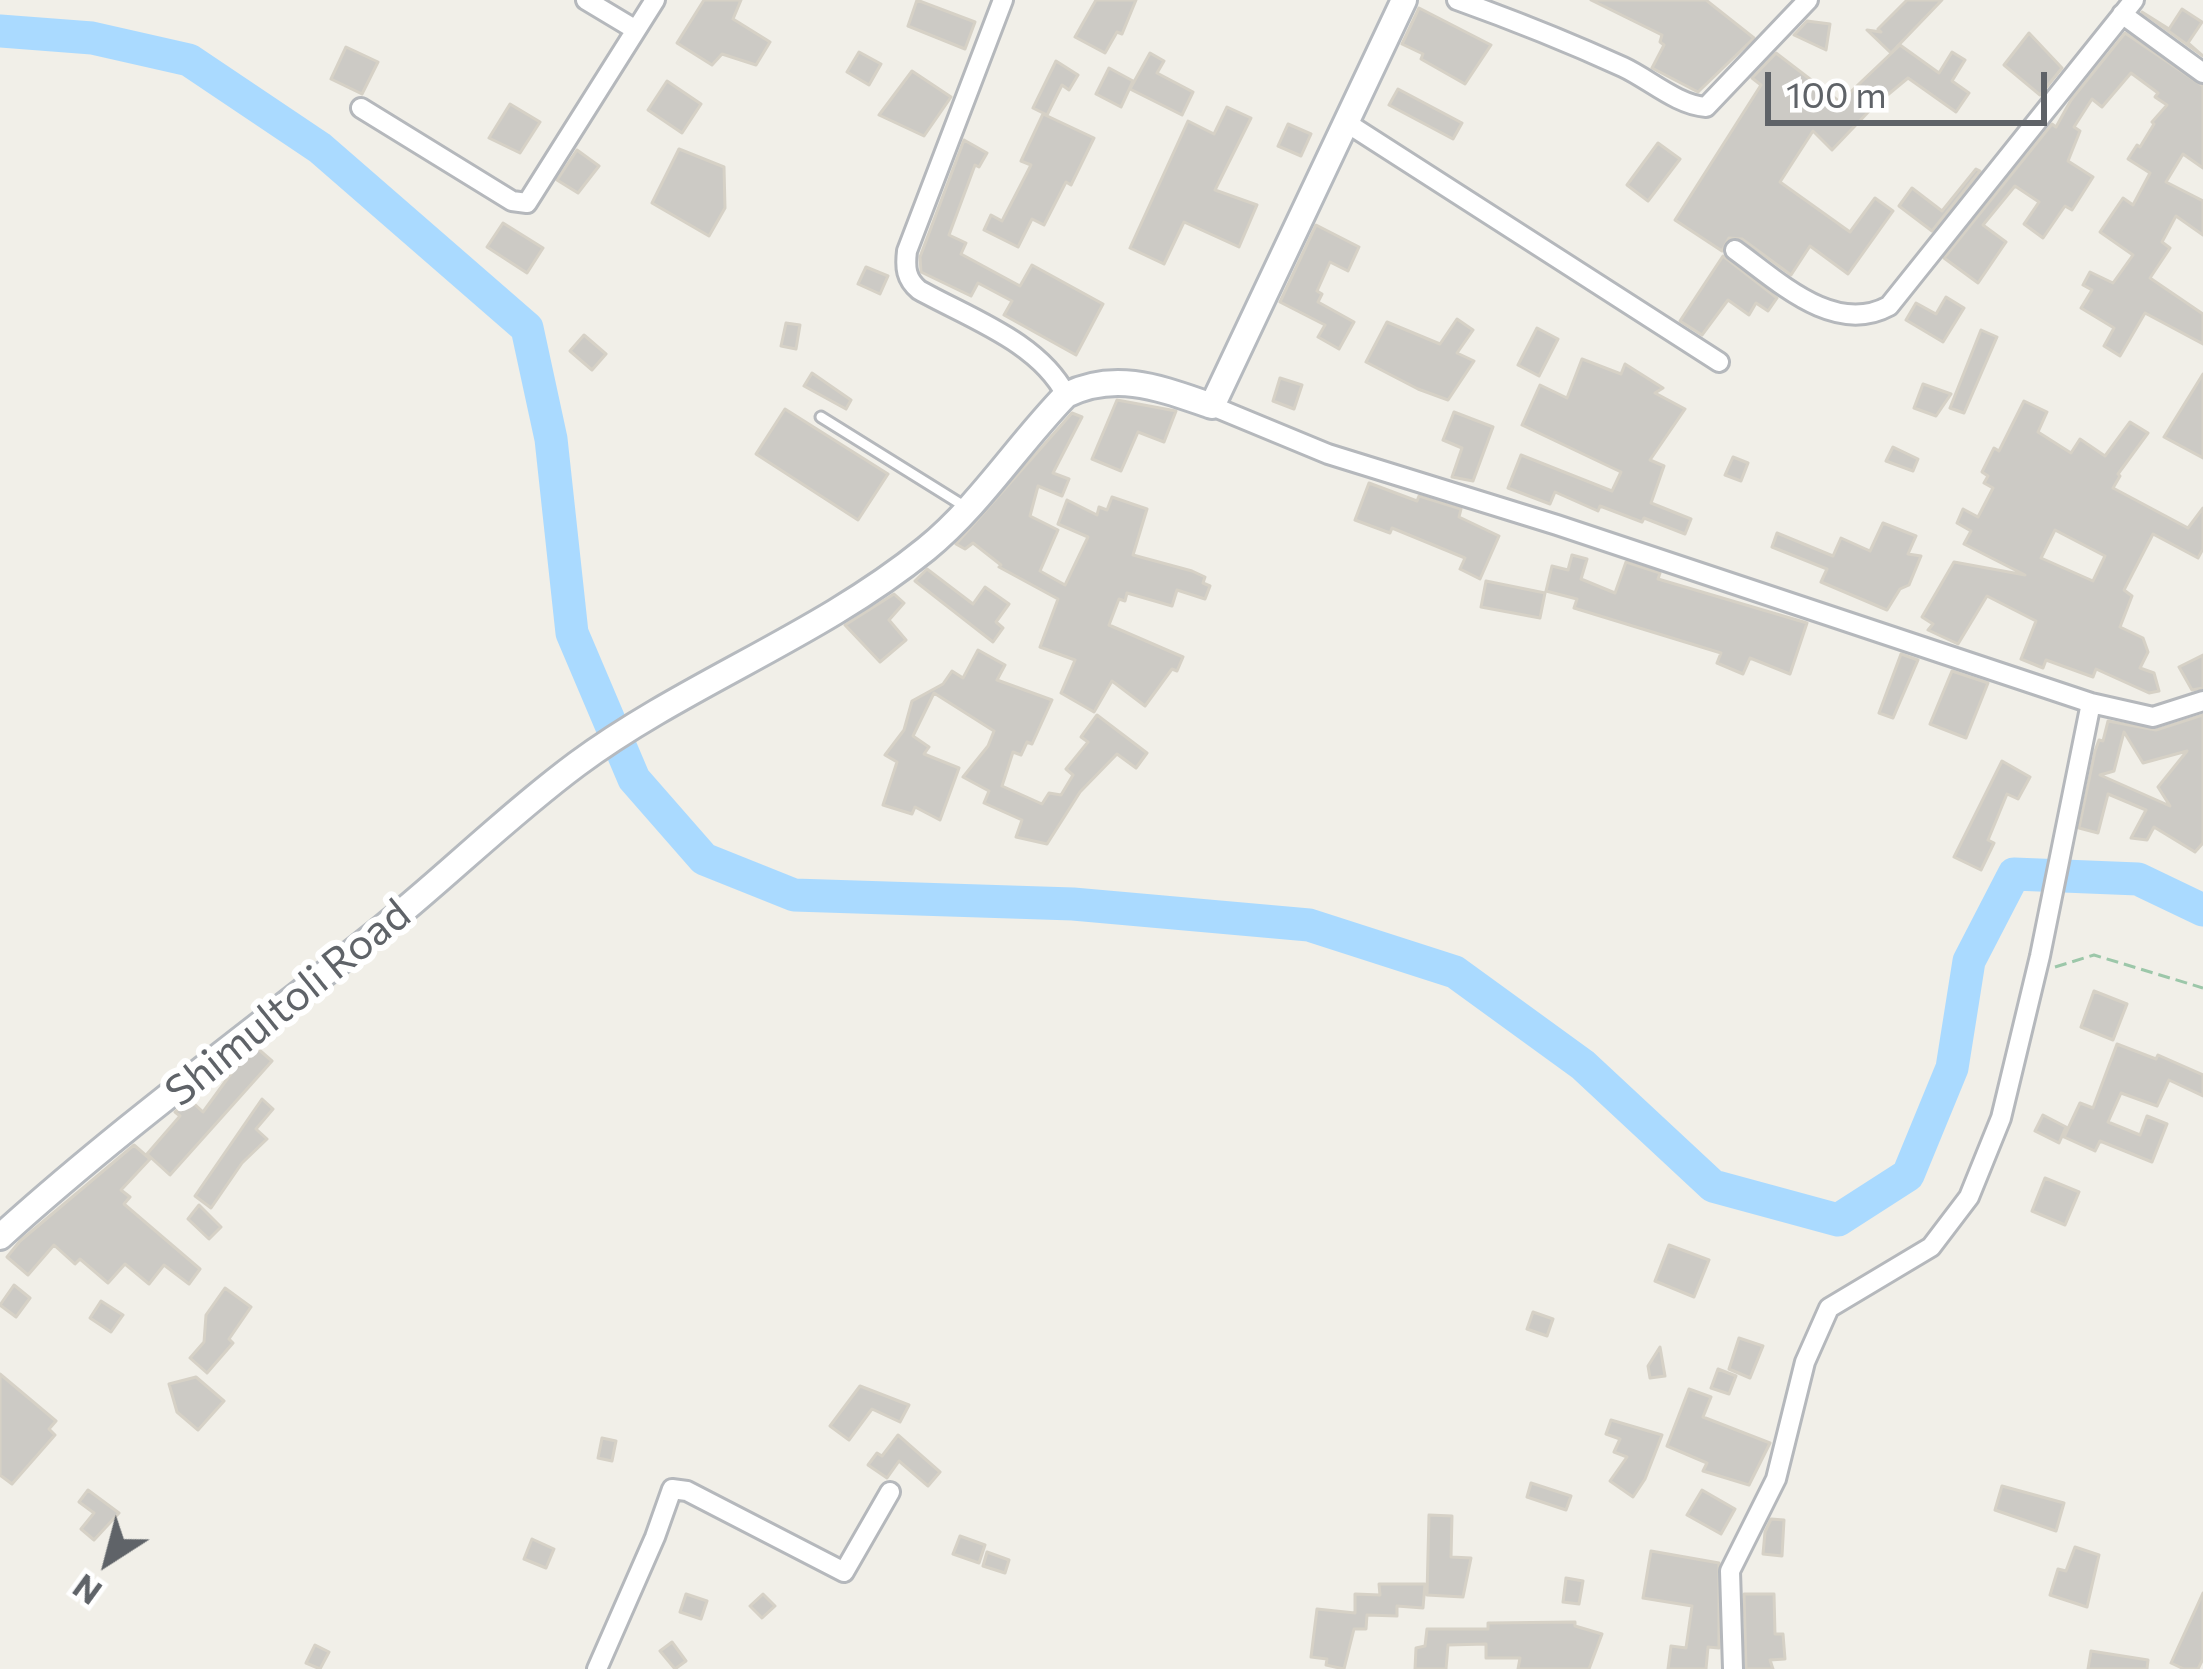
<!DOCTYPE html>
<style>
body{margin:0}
#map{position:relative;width:2203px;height:1669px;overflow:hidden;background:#f1efe8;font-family:Commissioner,sans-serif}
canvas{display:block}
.north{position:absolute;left:48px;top:1501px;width:120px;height:120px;-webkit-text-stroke:9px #fff;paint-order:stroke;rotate:216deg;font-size:33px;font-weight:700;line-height:48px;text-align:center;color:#5f6368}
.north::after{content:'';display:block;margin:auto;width:42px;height:54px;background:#5f6368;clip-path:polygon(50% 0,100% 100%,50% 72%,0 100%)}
.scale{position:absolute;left:1765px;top:72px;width:282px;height:54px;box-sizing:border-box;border:6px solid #5f6368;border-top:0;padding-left:15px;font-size:36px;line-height:42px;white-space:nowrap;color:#5f6368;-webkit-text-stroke:9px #fff;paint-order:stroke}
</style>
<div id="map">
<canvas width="2203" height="1669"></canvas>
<div class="north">N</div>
<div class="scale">100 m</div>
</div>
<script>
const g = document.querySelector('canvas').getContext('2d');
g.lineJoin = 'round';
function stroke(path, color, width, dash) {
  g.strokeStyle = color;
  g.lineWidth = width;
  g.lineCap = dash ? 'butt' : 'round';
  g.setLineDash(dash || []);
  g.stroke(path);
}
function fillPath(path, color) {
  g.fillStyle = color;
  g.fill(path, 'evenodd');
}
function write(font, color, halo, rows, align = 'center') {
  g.font = font + ' Commissioner,sans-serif';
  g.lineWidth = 12;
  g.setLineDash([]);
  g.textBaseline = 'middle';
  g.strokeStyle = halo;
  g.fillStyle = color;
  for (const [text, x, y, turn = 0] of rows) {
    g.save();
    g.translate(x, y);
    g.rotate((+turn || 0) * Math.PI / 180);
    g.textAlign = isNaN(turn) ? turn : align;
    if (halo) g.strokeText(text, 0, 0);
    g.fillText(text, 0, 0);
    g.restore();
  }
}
stroke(new Path2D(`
 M 0,31 L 92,38 L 189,60 L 320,148 L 527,328 L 551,439 L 572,633 L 634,779 L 704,859 L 794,895 L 1073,904 L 1309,925 L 1455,972 L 1583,1065 L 1713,1186 L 1838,1220 L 1908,1175 L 1952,1068 L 1969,961 L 2014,874 L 2138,879 L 2203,910`), '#aadaff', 33);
const building = new Path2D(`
 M 704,0 L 741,0 L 733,19 L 770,42 L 756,65 L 722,54 L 712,65 L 677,43 Z
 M 917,0 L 975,22 L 965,49 L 908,26 Z
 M 1096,0 L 1136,0 L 1122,34 L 1117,32 L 1105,53 L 1075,37 Z
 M 1591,0 L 1706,0 L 1754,38 L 1698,92 L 1652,68 L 1664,45 L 1660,42 L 1662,35 Z
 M 1907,0 L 1942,0 L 1891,53 L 1867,30 L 1881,32 L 1878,29 Z
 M 1419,8 L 1491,45 L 1465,84 L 1421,59 L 1423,54 L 1402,44 Z
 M 2182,9 L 2202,22 L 2188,43 L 2203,56 L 2142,12 L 2169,29 Z
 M 1807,21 L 1830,24 L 1826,50 L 1794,35 Z
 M 2029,33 L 2062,68 L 2040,95 L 2004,65 Z
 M 2125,33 L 2203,86 L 2203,168 L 2183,154 L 2166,182 L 2203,201 L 2203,235 L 2176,216 L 2162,242 L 2170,248 L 2150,278 L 2203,314 L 2203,344 L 2145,313 L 2120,356 L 2104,346 L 2114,328 L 2081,308 L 2092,290 L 2083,285 L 2090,272 L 2113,283 L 2133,255 L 2100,232 L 2123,198 L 2133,205 L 2150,173 L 2128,159 L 2137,145 L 2140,147 L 2154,124 L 2152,122 L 2167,105 L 2155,97 L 2158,93 L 2131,73 L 2102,107 L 2092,99 L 2074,127 L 2080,131 L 2068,161 L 2093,177 L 2072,210 L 2065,206 L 2043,238 L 2024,224 L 2039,202 L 2015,186 L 1983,225 L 2006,242 L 1978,283 L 1944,258 L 2052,124 L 2056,127 L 2071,100 Z
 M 1900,45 L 1939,73 L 1952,52 L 1965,60 L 1952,81 L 1969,93 L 1956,112 L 1908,78 L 1873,107 L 1832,150 L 1813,131 L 1780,182 L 1850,232 L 1875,198 L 1893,211 L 1848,274 L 1810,246 L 1791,275 L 1742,239 L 1729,238 L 1722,251 L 1675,220 L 1761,85 L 1752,78 L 1776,53 L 1840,102 Z
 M 346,47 L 378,62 L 362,94 L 331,79 Z
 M 859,52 L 881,64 L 869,85 L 847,72 Z
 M 1150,53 L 1164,61 L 1157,73 L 1193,92 L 1182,115 L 1130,89 Z
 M 1056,61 L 1078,75 L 1069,90 L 1062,85 L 1047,115 L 1033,108 Z
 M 1109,68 L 1133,81 L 1121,107 L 1096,94 Z
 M 912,71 L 951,97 L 924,136 L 879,115 Z
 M 667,81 L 701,104 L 682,133 L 648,110 Z
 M 1398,89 L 1462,123 L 1453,139 L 1389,105 Z
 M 510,104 L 540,122 L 520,153 L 489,138 Z
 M 1227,107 L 1251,118 L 1215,190 L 1257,205 L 1239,247 L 1184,222 L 1164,264 L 1130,248 L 1188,121 L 1214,134 Z
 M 1043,114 L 1094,138 L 1071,185 L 1066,182 L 1044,225 L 1032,219 L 1018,247 L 984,230 L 991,215 L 1002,221 L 1031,165 L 1021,161 Z
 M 1288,124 L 1311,134 L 1301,156 L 1278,146 Z
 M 964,140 L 987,153 L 979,167 L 975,165 L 949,235 L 966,243 L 961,254 L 1020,286 L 1032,265 L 1103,304 L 1076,355 L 1004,315 L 1012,301 L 978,283 L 971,296 L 921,272 L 920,257 Z
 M 1658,143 L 1680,159 L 1648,201 L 1627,185 Z
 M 679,149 L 724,167 L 725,208 L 709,236 L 652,203 Z
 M 577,150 L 599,166 L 578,193 L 557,180 Z
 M 1976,169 L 1980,171 L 1932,231 L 1899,206 L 1912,188 L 1942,211 Z
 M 503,223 L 543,248 L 527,273 L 487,247 Z
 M 1316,225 L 1359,247 L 1348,271 L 1330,262 L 1317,291 L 1322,294 L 1318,302 L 1354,322 L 1339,349 L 1318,337 L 1325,325 L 1280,302 Z
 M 1723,256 L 1777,298 L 1768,311 L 1756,303 L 1749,315 L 1728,300 L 1702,335 L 1680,321 Z
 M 866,267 L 888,276 L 880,294 L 858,284 Z
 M 1946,297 L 1964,308 L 1943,342 L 1906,320 L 1916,303 L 1936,314 Z
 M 1457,319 L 1473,330 L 1457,353 L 1474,361 L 1448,400 L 1418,389 L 1366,362 L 1387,322 L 1440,344 Z
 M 786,323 L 800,325 L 796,349 L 781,346 Z
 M 1537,328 L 1558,339 L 1539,376 L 1518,365 Z
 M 1981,330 L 1997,337 L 1964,413 L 1950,408 Z
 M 584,335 L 606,354 L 592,370 L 570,351 Z
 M 1582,359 L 1621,374 L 1625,364 L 1663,388 L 1655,393 L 1685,409 L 1650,460 L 1664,466 L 1651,503 L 1691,519 L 1685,534 L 1644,518 L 1642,522 L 1600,506 L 1598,511 L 1555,492 L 1550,504 L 1508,488 L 1521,455 L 1612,491 L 1621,472 L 1522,425 L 1540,385 L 1567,398 Z
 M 812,373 L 851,400 L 846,409 L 804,386 Z
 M 2203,374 L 2203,458 L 2164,437 Z
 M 1280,378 L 1302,385 L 1294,409 L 1273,401 Z
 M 1923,384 L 1951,394 L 1936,416 L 1914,408 Z
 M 1117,400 L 1176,411 L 1164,442 L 1138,432 L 1121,471 L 1092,459 Z
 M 2024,401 L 2047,412 L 2038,432 L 2071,453 L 2080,439 L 2105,456 L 2130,422 L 2148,433 L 2118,474 L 2120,476 L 2113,488 L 2188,528 L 2203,508 L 2203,549 L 2198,558 L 2153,534 L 2124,590 L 2132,596 L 2120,627 L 2143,638 L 2148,652 L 2140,668 L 2154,673 L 2159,691 L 2149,693 L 2096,669 L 2093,677 L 2046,660 L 2043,668 L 2021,659 L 2036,621 L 1987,596 L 1958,644 L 1928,630 L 1933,624 L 1922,617 L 1954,562 L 2025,575 L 1964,544 L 1971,531 L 1957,523 L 1963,509 L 1978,517 L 1993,488 L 1984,483 L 1988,476 L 1982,472 L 1994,448 L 1999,451 ZM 2055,530 L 2105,556 L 2093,581 L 2041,558 Z
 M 785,409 L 888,474 L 858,520 L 756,454 Z
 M 1454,412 L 1493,427 L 1473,481 L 1452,477 L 1462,448 L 1443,440 Z
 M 1072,413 L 1082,417 L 1053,473 L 1069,479 L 1062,496 L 1038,486 L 1030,516 L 1058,530 L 1040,571 L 1065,585 L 1088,537 L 1058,524 L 1067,500 L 1097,515 L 1099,507 L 1107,510 L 1112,497 L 1147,509 L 1133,555 L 1192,571 L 1205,577 L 1203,583 L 1210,586 L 1205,599 L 1177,590 L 1172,606 L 1127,593 L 1125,601 L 1119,599 L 1109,625 L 1183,657 L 1177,671 L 1172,669 L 1145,706 L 1112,681 L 1094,712 L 1061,693 L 1075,660 L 1040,647 L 1058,599 L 999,567 L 1001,565 L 973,543 L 965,549 L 956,544 Z
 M 1893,447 L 1918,459 L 1913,471 L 1886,461 Z
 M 1733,457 L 1748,463 L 1741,481 L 1725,475 Z
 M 1369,483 L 1417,501 L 1419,496 L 1461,509 L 1459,517 L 1499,536 L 1480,579 L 1460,569 L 1465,558 L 1392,528 L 1390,533 L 1355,520 Z
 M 1883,523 L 1916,536 L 1908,554 L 1921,556 L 1909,585 L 1900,589 L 1887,610 L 1821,582 L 1827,569 L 1772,547 L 1777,533 L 1833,556 L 1841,538 L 1870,551 Z
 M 1572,555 L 1587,559 L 1581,579 L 1615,593 L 1626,562 L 1660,573 L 1658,579 L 1807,623 L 1790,674 L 1750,658 L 1743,674 L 1717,663 L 1721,653 L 1574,608 L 1577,599 L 1546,591 L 1552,566 L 1568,570 Z
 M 927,569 L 973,604 L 985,587 L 1009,604 L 996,622 L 1003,628 L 993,642 L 915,581 Z
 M 1486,581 L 1545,593 L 1540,618 L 1481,607 Z
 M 894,594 L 904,603 L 889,620 L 906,640 L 880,662 L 845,625 Z
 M 978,650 L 1005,665 L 997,680 L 1052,700 L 1032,744 L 1027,742 L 1021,755 L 1013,752 L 1002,786 L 1042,804 L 1049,793 L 1061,795 L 1073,775 L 1066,769 L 1088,742 L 1081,737 L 1097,715 L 1147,753 L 1136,768 L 1117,754 L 1080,792 L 1047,844 L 1016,837 L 1022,820 L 984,803 L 989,791 L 963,777 L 988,746 L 994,731 L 934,693 L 913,736 L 929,747 L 924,754 L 959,768 L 940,820 L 915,807 L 912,814 L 883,805 L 897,762 L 885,755 L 904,730 L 912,701 L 943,684 L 952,671 L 963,678 Z
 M 1901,654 L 1918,660 L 1893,718 L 1879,713 Z
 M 2203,655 L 2203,688 L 2192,690 L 2179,667 Z
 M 1952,671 L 1988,683 L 1966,738 L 1930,724 Z
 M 2203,715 L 2203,843 L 2195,852 L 2154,827 L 2147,840 L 2131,838 L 2146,810 L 2108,794 L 2098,833 L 2079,828 L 2095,751 L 2099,740 L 2103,741 L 2108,721 L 2156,730 ZM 2124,732 L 2143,763 L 2187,751 L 2158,787 L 2170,806 L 2100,775 L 2114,771 Z
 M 2002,761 L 2030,777 L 2018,799 L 2007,794 L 1988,840 L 1994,843 L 1981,870 L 1954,857 Z
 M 2094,991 L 2127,1004 L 2113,1040 L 2081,1027 Z
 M 2117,1044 L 2156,1059 L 2158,1055 L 2203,1075 L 2203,1096 L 2169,1080 L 2157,1106 L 2121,1093 L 2108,1122 L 2140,1135 L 2147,1116 L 2167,1124 L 2152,1162 L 2100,1141 L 2095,1151 L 2064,1137 L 2080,1103 L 2093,1108 Z
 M 257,1048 L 272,1061 L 170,1175 L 147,1154 L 180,1116 L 175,1112 L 190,1100 L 203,1112 L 241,1060 Z
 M 262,1099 L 273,1109 L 256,1129 L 267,1139 L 242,1163 L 211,1208 L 195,1196 Z
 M 2043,1115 L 2066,1127 L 2059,1143 L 2035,1131 Z
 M 134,1145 L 150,1159 L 121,1190 L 130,1197 L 124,1204 L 200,1269 L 189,1284 L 164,1265 L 149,1284 L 125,1264 L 108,1283 L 80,1259 L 75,1264 L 54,1245 L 28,1275 L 7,1257 L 20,1241 Z
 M 2045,1178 L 2079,1192 L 2065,1225 L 2032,1211 Z
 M 199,1205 L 221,1227 L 209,1239 L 188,1219 Z
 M 1669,1245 L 1709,1260 L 1694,1297 L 1655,1281 Z
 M 14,1285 L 30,1298 L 16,1317 L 0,1305 Z
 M 225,1288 L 251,1307 L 229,1339 L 233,1343 L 207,1373 L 190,1358 L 204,1342 L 206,1315 Z
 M 101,1301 L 123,1315 L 111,1332 L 90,1318 Z
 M 1533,1312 L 1553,1319 L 1547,1336 L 1527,1329 Z
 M 1739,1338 L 1763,1346 L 1750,1378 L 1729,1369 Z
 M 1660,1347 L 1665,1376 L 1650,1378 L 1648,1366 Z
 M 1718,1369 L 1736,1376 L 1729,1394 L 1711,1388 Z
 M 0,1374 L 56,1421 L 49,1429 L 55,1435 L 12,1484 L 0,1475 Z
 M 196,1377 L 224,1401 L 198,1430 L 177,1412 L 169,1384 Z
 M 860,1386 L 909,1405 L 900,1422 L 872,1409 L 849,1440 L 830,1426 Z
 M 1689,1389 L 1711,1397 L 1703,1417 L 1770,1443 L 1749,1485 L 1703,1471 L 1707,1463 L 1667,1446 Z
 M 1611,1420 L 1662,1435 L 1645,1479 L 1633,1497 L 1610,1481 L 1627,1457 L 1614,1452 L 1620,1439 L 1606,1434 Z
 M 898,1435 L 940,1472 L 928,1486 L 899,1461 L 887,1478 L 868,1465 L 877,1453 L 882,1456 Z
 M 602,1438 L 616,1441 L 612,1461 L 598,1458 Z
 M 1531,1483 L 1571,1496 L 1566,1510 L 1527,1497 Z
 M 2002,1486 L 2064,1503 L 2056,1531 L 1995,1510 Z
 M 88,1490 L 119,1513 L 94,1540 L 81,1529 L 94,1513 L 79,1502 Z
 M 1702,1490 L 1735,1509 L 1721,1534 L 1687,1515 Z
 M 1429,1515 L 1452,1516 L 1451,1557 L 1471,1558 L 1463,1597 L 1427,1595 Z
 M 1771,1519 L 1784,1520 L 1782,1556 L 1763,1554 L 1765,1532 Z
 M 960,1536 L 985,1545 L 979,1563 L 953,1554 Z
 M 532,1539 L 554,1549 L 546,1568 L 524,1559 Z
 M 2075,1547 L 2099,1555 L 2087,1607 L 2050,1595 L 2058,1569 L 2066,1571 Z
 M 1651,1551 L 1719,1563 L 1719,1648 L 1708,1647 L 1706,1669 L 1668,1669 L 1671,1646 L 1686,1648 L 1692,1606 L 1643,1598 Z
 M 987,1552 L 1009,1560 L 1005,1573 L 983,1566 Z
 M 1566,1578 L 1583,1581 L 1579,1604 L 1563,1602 Z
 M 1379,1584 L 1425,1584 L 1423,1608 L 1397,1606 L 1397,1616 L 1367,1615 L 1366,1629 L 1354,1629 L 1344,1669 L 1326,1665 L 1327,1659 L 1311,1657 L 1317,1609 L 1355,1613 L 1355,1594 L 1380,1595 Z
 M 2203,1593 L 2203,1659 L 2198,1669 L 2184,1669 L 2171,1663 Z
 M 686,1594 L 707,1601 L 701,1619 L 680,1612 Z
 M 763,1594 L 775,1606 L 762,1618 L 750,1606 Z
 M 1744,1594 L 1774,1594 L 1775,1634 L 1783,1634 L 1785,1659 L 1770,1660 L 1773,1669 L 1746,1669 Z
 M 1575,1622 L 1575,1626 L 1602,1634 L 1589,1669 L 1518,1669 L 1520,1658 L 1486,1658 L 1486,1644 L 1448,1645 L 1446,1669 L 1415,1669 L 1416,1648 L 1425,1646 L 1427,1629 L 1488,1629 L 1488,1623 Z
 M 672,1642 L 686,1661 L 675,1669 L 660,1651 Z
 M 315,1645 L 329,1652 L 320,1669 L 306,1663 Z
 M 2091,1651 L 2148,1660 L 2147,1669 L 2088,1669 Z`);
fillPath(building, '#cccac5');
stroke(building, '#d6d1c6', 3);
const lane = new Path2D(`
 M 821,417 L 964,506`);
const street = new Path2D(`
 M 586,0 L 636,30
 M 1003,0 L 907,251 C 905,268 906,279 919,290 C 969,318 1039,342 1066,395
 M 1457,0 C 1513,20 1568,42 1623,67 C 1649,79 1677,105 1706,107 L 1808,0
 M 2122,14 L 2203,73
 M 361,108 L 512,201 L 527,203 L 655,0
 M 1347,123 L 1719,362
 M 1735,250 C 1778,281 1834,336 1889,306 L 2134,0
 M 1212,406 L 1328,454 L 1557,525 L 2091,703 L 2153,717 L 2203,701
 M 597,1669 L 655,1537 L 672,1489 L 687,1491 L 844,1572 L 890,1492
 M 1733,1669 L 1730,1571 L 1776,1479 L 1805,1362 L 1829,1308 L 1931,1247 L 1969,1197 L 2001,1118 L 2040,956 L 2091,703`);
const secondary = new Path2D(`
 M 0,1237 C 119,1129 250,1034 375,934 C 444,879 507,816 577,764 C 687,683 819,636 926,549 C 980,505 1018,444 1066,395 C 1117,370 1162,389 1212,406 L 1404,0`);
stroke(lane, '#b5b8bc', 15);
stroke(street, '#b5b8bc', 24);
stroke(secondary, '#b6babf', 30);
stroke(new Path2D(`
 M 2055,967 L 2094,955 L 2203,988`), '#9cc7a9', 3, [12, 6]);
stroke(lane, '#fff', 9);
stroke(street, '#fff', 18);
stroke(secondary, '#fff', 24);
write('42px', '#5f6368', '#fff', [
 ["Shimultoli Road",288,1003,-39]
]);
</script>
